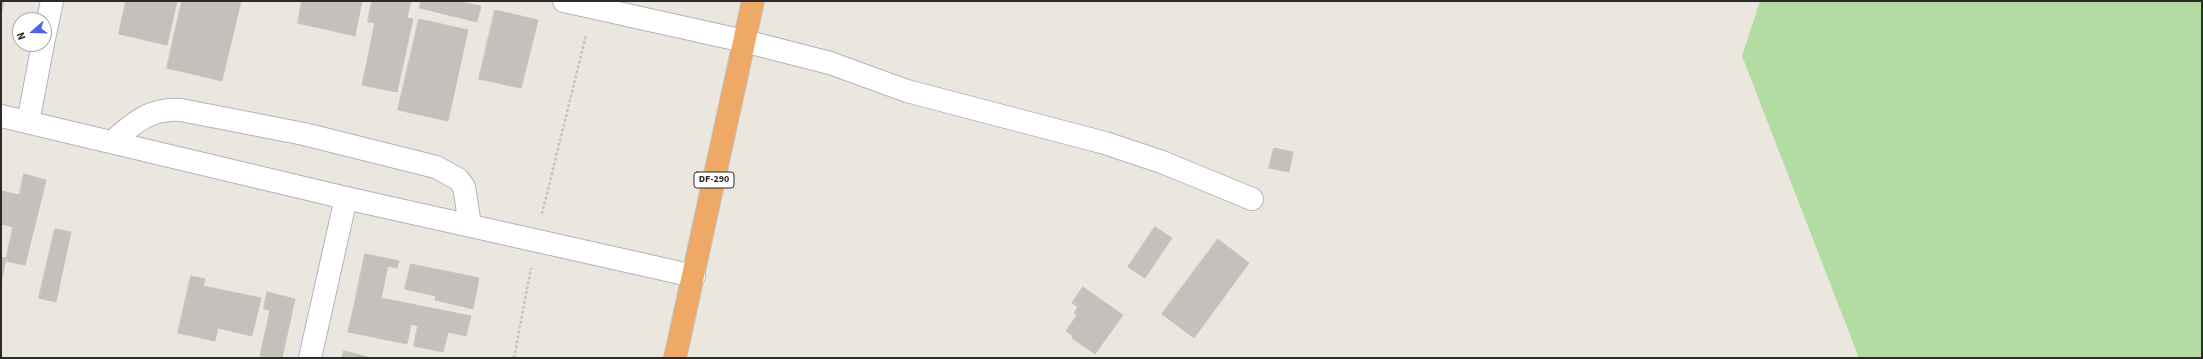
<!DOCTYPE html>
<style>
body{margin:0}
#map{position:relative;width:2203px;height:359px;overflow:hidden;background:#ebe7df;font-family:"Source Sans 3",sans-serif}
canvas{display:block}
.frame{position:absolute;inset:0;border:2px solid #2b2b2b;pointer-events:none}
.north{position:absolute;left:12px;top:12px;width:40px;height:40px;box-sizing:border-box;background:#fff;border:1px solid #aaa;border-radius:50%;rotate:250deg;font-size:11px;font-weight:700;line-height:16px;text-align:center;color:#2b2b2b}
.north::after{content:'';display:block;margin:auto;width:14px;height:18px;background:#4f63e8;clip-path:polygon(50% 0,100% 100%,50% 72%,0 100%)}
</style>
<div id="map">
<canvas width="2203" height="359"></canvas>
<div class="frame"></div>
<div class="north">N</div>
</div>
<script>
const g = document.querySelector('canvas').getContext('2d');
g.lineJoin = 'round';
function fillPath(path, color) {
  g.fillStyle = color;
  g.fill(path, 'evenodd');
}
function stroke(path, color, width, dash) {
  g.strokeStyle = color;
  g.lineWidth = width;
  g.lineCap = dash ? 'butt' : 'round';
  g.setLineDash(dash || []);
  g.stroke(path);
}
function write(font, color, halo, rows, align = 'center') {
  g.font = font + ' "Source Sans 3",sans-serif';
  g.lineWidth = 3.5;
  g.setLineDash([]);
  g.textBaseline = 'middle';
  g.strokeStyle = halo;
  g.fillStyle = color;
  for (const [text, x, y, turn = 0] of rows) {
    g.save();
    g.translate(x, y);
    g.rotate((+turn || 0) * Math.PI / 180);
    g.textAlign = isNaN(turn) ? turn : align;
    if (halo) g.strokeText(text, 0, 0);
    g.fillText(text, 0, 0);
    g.restore();
  }
}
fillPath(new Path2D(`
 M 1760,1 L 2202,1 L 2202,358 L 1859,358 L 1742,56 Z`), '#b2dca1');
const building = new Path2D(`
 M 1,1 L 4,1 L 1,14 Z
 M 126,1 L 177,1 L 167,45 L 119,34 Z
 M 182,1 L 241,1 L 222,81 L 167,68 Z
 M 302,1 L 362,1 L 355,36 L 298,23 Z
 M 372,1 L 411,1 L 407,18 L 413,19 L 397,92 L 362,85 L 375,23 L 368,22 Z
 M 421,1 L 457,1 L 481,6 L 477,22 L 420,8 Z
 M 495,10 L 538,20 L 521,88 L 479,79 Z
 M 419,19 L 468,30 L 448,121 L 398,110 Z
 M 1274,148 L 1293,152 L 1289,172 L 1269,168 Z
 M 24,174 L 46,180 L 25,265 L 6,261 Z
 M 1,191 L 20,195 L 13,227 L 1,224 Z
 M 1155,227 L 1172,238 L 1145,278 L 1128,267 Z
 M 55,229 L 71,232 L 56,302 L 39,298 Z
 M 1218,239 L 1249,263 L 1194,338 L 1162,314 Z
 M 365,254 L 399,261 L 397,268 L 388,266 L 381,298 L 471,316 L 466,336 L 353,312 Z
 M 1,257 L 6,258 L 1,284 Z
 M 411,264 L 479,278 L 473,309 L 435,300 L 436,296 L 405,289 Z
 M 191,276 L 205,279 L 203,286 L 261,298 L 252,336 L 218,328 L 215,341 L 178,333 Z
 M 1083,287 L 1123,315 L 1095,354 L 1072,338 L 1073,336 L 1066,331 L 1077,315 L 1074,313 L 1078,307 L 1072,303 Z
 M 267,292 L 295,299 L 282,358 L 260,356 L 270,310 L 264,309 Z
 M 353,312 L 411,324 L 407,344 L 348,332 Z
 M 418,326 L 448,332 L 443,352 L 414,346 Z
 M 344,351 L 368,357 L 368,358 L 342,358 Z`);
fillPath(building, '#c4c0bb');
stroke(building, '#c7c2b9', 1);
const minor = new Path2D(`
 M 564,1 L 744,41 L 830,63 L 907,91 L 1105,143 L 1162,162 L 1252,199
 M 44,39 L 52,1
 M 1,116 L 346,198 L 694,276
 M 28,122 L 43,44
 M 112,142 C 135,122 150,108 181,110 L 304,134 L 436,167 L 458,179 L 464,187 L 470,225
 M 310,358 L 346,198`);
const highway = new Path2D(`
 M 675,358 L 753,1`);
stroke(minor, '#b2b4bd', 24);
stroke(highway, '#c4c4c4', 24);
stroke(new Path2D(`
 M 542,214 L 586,35
 M 514,358 L 531,268`), '#c4c4c4', 2.5, [3, 2]);
stroke(minor, '#fff', 22);
stroke(highway, '#eea967', 22);
for (const [x, y, w] of [
 [714,180,40]
]) {
  const box = new Path2D();
  box.roundRect(x - w / 2, y - 8, w, 16, 3);
  g.fillStyle = '#fff';
  g.fill(box);
  stroke(box, '#2b2b2b', 1);
}
write('bold 10px', '#2b2b2b', null, [
 ["DF-290",714,180]
]);
</script>
